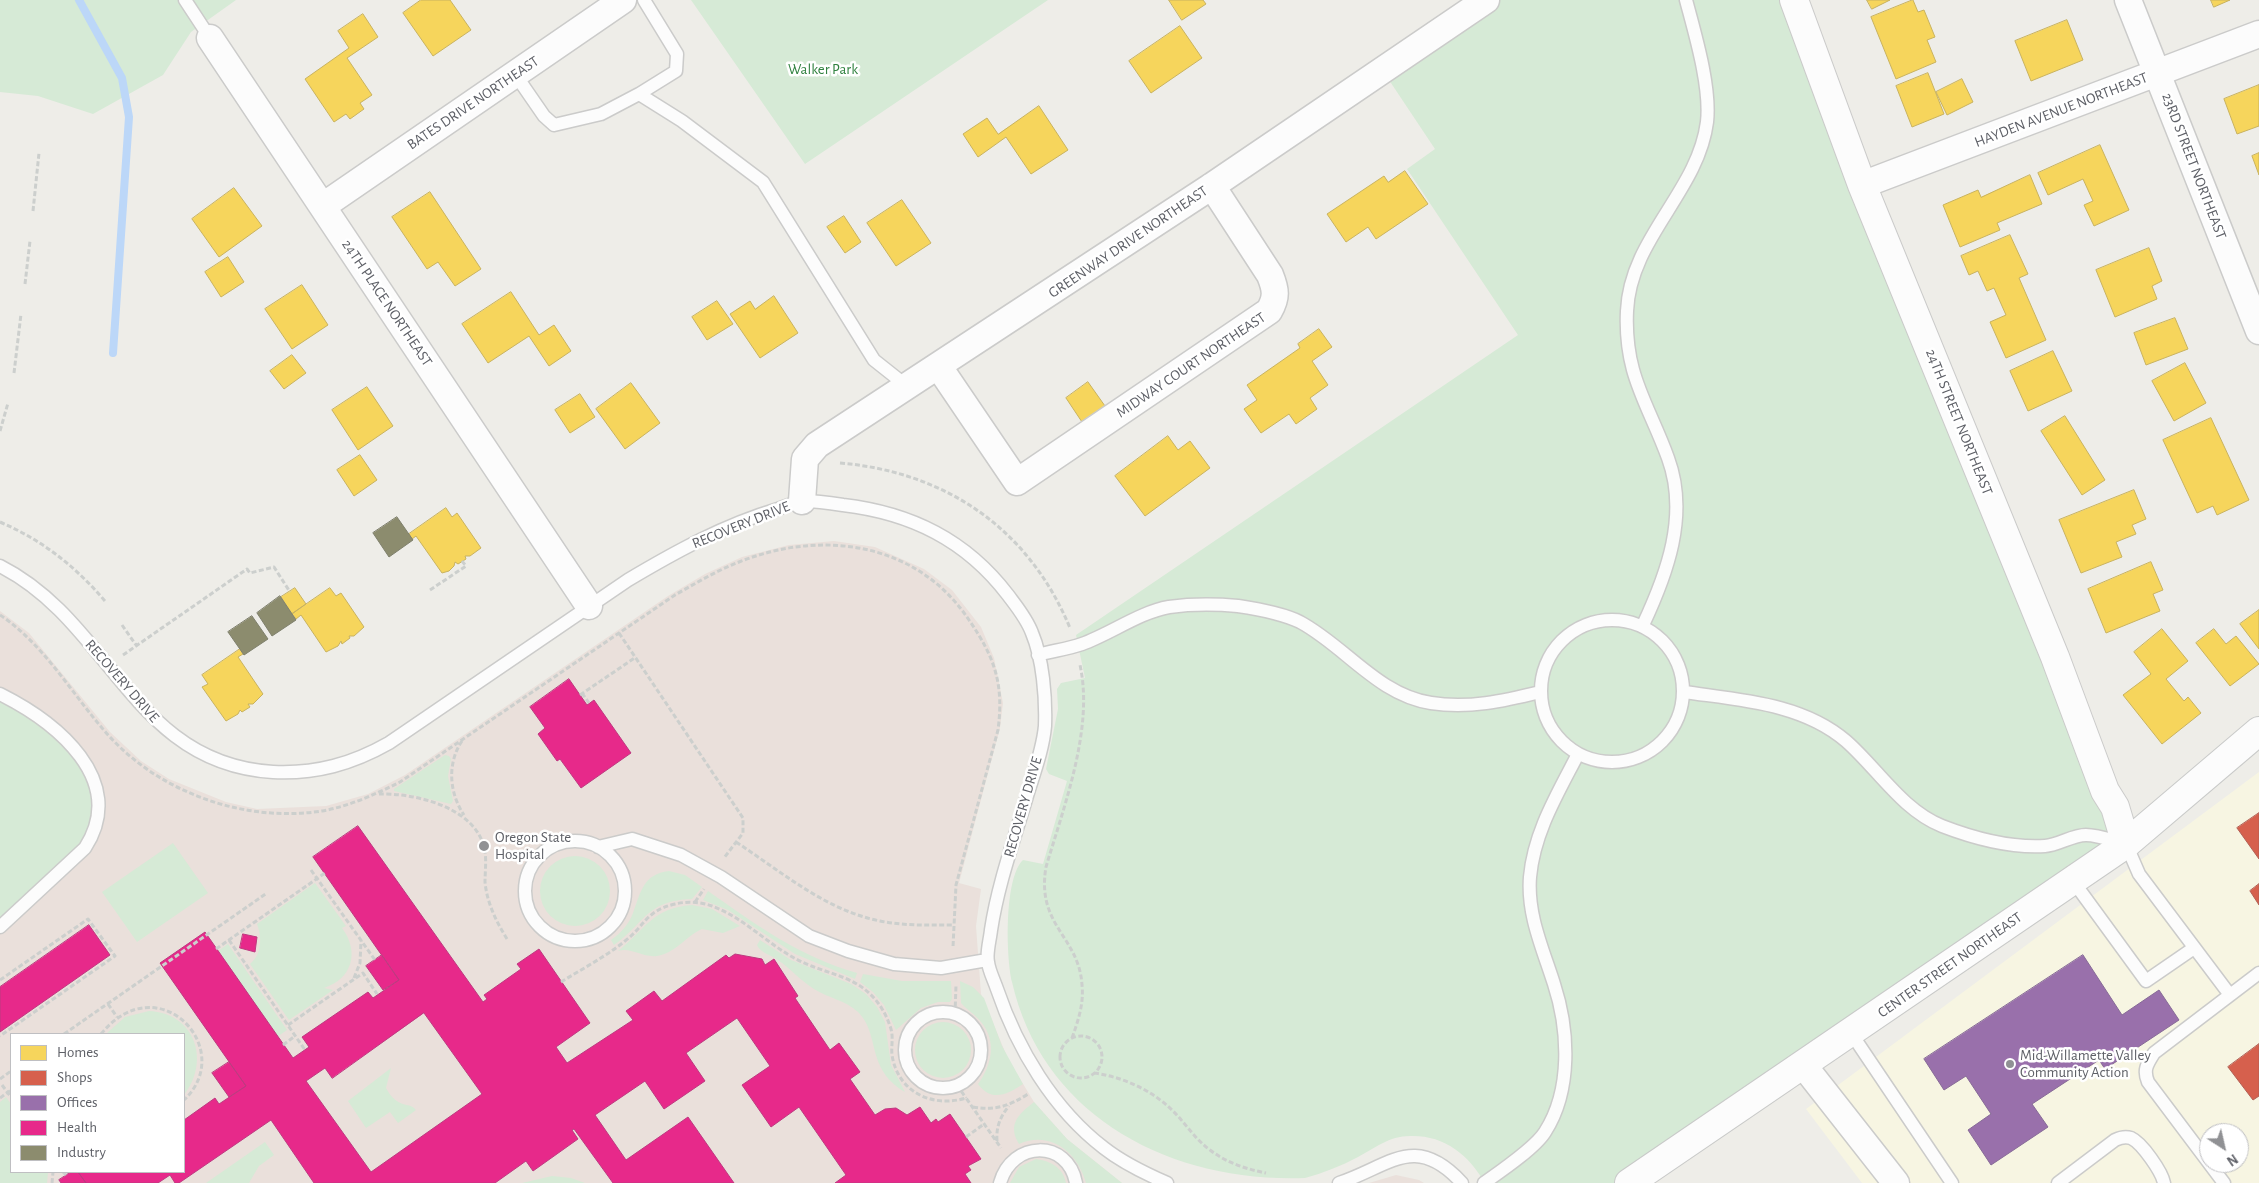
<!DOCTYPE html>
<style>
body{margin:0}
#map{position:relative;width:2259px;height:1183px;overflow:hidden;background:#eeede8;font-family:"Alegreya Sans",sans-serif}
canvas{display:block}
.legend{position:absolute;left:10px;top:1033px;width:175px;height:140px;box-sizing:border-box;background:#fff;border:1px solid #bfbfc2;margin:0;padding:6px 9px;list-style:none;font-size:15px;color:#5e6067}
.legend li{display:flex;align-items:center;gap:10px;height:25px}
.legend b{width:25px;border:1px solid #bfbfc2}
.north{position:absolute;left:2199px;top:1123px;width:50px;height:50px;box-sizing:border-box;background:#fff;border:1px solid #bfbfc2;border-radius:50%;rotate:145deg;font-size:14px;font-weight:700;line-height:20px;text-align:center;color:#5e6067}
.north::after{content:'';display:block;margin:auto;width:18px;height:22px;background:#909194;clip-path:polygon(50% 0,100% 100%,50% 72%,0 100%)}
</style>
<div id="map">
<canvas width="2259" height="1183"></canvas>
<ul class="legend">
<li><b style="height:14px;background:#f6d55c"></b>Homes</li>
<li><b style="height:14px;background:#d6604d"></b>Shops</li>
<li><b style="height:14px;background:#9970ab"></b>Offices</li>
<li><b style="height:14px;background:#e7298a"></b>Health</li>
<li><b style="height:14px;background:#8c8c6e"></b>Industry</li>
</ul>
<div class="north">N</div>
</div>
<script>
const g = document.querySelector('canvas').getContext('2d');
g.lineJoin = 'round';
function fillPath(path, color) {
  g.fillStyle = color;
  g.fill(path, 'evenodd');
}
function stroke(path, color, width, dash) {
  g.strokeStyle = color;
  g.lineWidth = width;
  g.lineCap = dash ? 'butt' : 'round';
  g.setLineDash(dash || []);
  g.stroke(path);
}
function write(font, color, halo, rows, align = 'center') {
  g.font = font + ' "Alegreya Sans",sans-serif';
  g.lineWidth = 5;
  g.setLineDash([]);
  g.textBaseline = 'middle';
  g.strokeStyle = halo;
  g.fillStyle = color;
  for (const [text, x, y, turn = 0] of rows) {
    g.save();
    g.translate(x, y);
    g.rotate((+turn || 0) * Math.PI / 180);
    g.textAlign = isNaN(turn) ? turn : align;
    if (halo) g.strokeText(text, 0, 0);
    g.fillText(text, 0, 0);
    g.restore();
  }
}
fillPath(new Path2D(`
 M 2259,772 L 2259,1183 L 1862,1183 L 1806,1109 ZM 2209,1133 L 2239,1133 L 2239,1163 L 2209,1163 Z`), '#f7f5e2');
fillPath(new Path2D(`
 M 834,541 L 875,547 L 924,569 L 952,590 L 981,627 L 994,658 L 1003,703 L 1000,728 L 959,883 L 981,889 L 976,926 L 981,994 L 1008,1059 L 1034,1102 L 1067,1139 L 1122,1183 L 0,1183 L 0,611 L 29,633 L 110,732 L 141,761 L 169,779 L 226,802 L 257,809 L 326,806 L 368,794 L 405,775 L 668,596 L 705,574 L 742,557 L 789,545 ZM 11,1034 L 184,1034 L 184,1172 L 11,1172 Z
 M 1396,1175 L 1419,1180 L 1424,1183 L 1369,1183 Z`), '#eae0db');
fillPath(new Path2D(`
 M 0,0 L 236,0 L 191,32 L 163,75 L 93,114 L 38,96 L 0,92 Z
 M 691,0 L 1048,0 L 805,164 Z
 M 1486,0 L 1794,0 L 2126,844 L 1629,1183 L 1485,1183 C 1468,1154 1444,1135 1410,1136 C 1389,1136 1375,1148 1358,1157 C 1341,1166 1323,1173 1305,1178 C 1167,1183 1042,1114 1012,982 C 1006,956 1004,878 1023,860 L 1043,864 L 1067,781 L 1049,774 L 1046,769 L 1058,709 L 1057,689 L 1061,683 L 1085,678 L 1076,635 L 1518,335 L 1407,169 L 1435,149 L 1383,71 Z
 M 0,701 C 44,725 121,780 83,839 C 63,870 28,894 0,918 Z
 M 445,755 L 449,756 L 451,759 L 448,776 L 453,801 L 451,804 L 394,791 L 394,789 Z
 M 173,843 L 208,893 L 137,942 L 102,892 Z
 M540 891a35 35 0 1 1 70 0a35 35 0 1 1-70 0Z
 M 669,871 L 685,875 L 702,887 L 692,899 C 645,901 646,923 614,945 L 611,940 C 621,933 629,924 633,913 C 641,892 643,874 669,871 Z
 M 315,883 L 346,926 L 342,928 C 360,952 352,979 324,988 L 333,990 L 289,1020 L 250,964 C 262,954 262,938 257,924 Z
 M 708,891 C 755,924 800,957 857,973 L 855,979 L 795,954 L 728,910 L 703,900 Z
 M 692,905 L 712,909 L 740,926 L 723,933 L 702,929 C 686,936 676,953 657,956 C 643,958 631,947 618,951 C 646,929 652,908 692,905 Z
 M 760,940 L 791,960 L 851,984 L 866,994 L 877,1007 L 885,1022 L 891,1065 L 905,1092 C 865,1068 881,1035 858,1012 C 845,1000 828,998 814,989 C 801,981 791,969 778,960 C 772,955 760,953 757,945 Z
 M 228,944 L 287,1030 L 277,1037 L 218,951 Z
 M 863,974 L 902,981 L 951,981 L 952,999 L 950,1002 L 938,1002 L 921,1008 L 896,1030 L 884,1005 L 873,992 L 860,982 Z
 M 960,981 L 973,987 L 984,998 L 1002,1046 L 1023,1084 C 1007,1095 991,1102 978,1084 C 992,1065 997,1041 981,1022 C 975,1014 967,1010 961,1003 Z
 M 149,1011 C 195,1013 211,1061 184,1095 L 184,1034 L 107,1033 L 125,1017 Z
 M915 1050a28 28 0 1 1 56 0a28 28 0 1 1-56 0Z
 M 391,1068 L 386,1088 C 398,1110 409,1101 416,1110 L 398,1123 L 390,1112 L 366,1128 L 348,1101 Z
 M 6,1097 L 11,1104 L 11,1172 L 48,1172 L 47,1183 L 0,1183 L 0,1102 Z
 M 1034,1102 L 1067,1139 L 1122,1183 L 1086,1183 C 1078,1153 1051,1130 1019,1144 C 1007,1124 1019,1114 1034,1102 Z
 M 265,1142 L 274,1155 L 259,1166 L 249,1183 L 206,1183 Z
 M 1036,1159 C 1050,1161 1063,1167 1066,1183 L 1010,1183 L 1019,1167 Z
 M 552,1176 L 571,1178 L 585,1183 L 522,1183 Z`), '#d6ead6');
const homes = new Path2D(`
 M 421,0 L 450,0 L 471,30 L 433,56 L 403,13 Z
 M 1169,0 L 1203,0 L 1206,4 L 1182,20 Z
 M 1867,0 L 1890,0 L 1872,9 Z
 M 1913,0 L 1918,12 L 1924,10 L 1935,37 L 1927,40 L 1936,62 L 1896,79 L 1871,17 Z
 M 2211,0 L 2230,0 L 2214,7 Z
 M 363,14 L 378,37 L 347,58 L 372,95 L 360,103 L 364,109 L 350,119 L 346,114 L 334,122 L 305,79 L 349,48 L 338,31 Z
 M 2067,20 L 2083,60 L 2031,81 L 2015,41 Z
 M 1180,26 L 1202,58 L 1151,93 L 1129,61 Z
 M 1928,73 L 1944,114 L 1912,127 L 1896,86 Z
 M 1962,79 L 1973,102 L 1947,115 L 1936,92 Z
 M 2259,85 L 2259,126 L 2237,134 L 2224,99 Z
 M 1039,106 L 1068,150 L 1031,174 L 1006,137 L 978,157 L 963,134 L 987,118 L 998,134 Z
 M 2100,145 L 2129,210 L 2094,226 L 2084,205 L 2093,201 L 2083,179 L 2048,195 L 2038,173 Z
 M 2259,153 L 2259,175 L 2252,156 Z
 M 1405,171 L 1428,204 L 1376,239 L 1368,227 L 1346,242 L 1327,214 L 1384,176 L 1388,182 Z
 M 2030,175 L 2042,204 L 1997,223 L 2000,230 L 1960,247 L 1943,205 L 1978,190 L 1981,197 Z
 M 234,188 L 262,226 L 219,257 L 192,219 Z
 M 430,192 L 481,269 L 455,286 L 438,262 L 427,269 L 392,217 Z
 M 902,200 L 931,243 L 896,266 L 867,223 Z
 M 844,216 L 861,242 L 845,253 L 827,227 Z
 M 2010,235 L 2028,274 L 2019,278 L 2046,340 L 2006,358 L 1990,322 L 2006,315 L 1994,288 L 1987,291 L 1978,271 L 1969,275 L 1961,256 Z
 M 2149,248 L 2162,281 L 2152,286 L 2157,299 L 2115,317 L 2096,270 Z
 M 228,257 L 244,282 L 221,297 L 205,272 Z
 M 302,285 L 328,325 L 292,349 L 265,309 Z
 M 511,292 L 539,335 L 554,325 L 571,351 L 549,366 L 529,336 L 488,363 L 462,324 Z
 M 774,296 L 798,333 L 760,358 L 730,314 L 750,301 L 755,309 Z
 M 717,301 L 733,324 L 707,340 L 692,317 Z
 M 2175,318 L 2188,349 L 2146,365 L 2134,333 Z
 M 1319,329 L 1332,347 L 1312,361 L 1328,385 L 1310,398 L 1317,409 L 1296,424 L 1289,414 L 1261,433 L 1244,409 L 1257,400 L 1247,385 L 1300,348 L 1298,344 Z
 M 2053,351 L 2072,391 L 2028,411 L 2010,371 Z
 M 292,355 L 306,373 L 284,389 L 270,371 Z
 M 2185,363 L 2206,403 L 2174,421 L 2152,381 Z
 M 1088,382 L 1105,406 L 1082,422 L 1066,398 Z
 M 631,383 L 660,423 L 625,449 L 596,409 Z
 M 367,387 L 393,426 L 358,450 L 332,410 Z
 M 580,394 L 595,417 L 570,433 L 555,410 Z
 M 2065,416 L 2105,480 L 2082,495 L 2041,431 Z
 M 2211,418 L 2249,500 L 2217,515 L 2213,506 L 2197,513 L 2163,440 Z
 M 1168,436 L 1178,450 L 1190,441 L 1210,468 L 1145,516 L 1115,476 Z
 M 360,455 L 377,480 L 354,496 L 337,470 Z
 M 2134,490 L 2146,519 L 2132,525 L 2136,534 L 2116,542 L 2122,557 L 2081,573 L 2059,520 Z
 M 446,508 L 452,517 L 457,513 L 481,548 L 470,556 L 465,556 L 466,559 L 458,564 L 455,562 L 454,566 L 449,571 L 442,573 L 416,536 L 412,539 L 409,534 Z
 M 2151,562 L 2163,590 L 2153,594 L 2160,611 L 2106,633 L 2088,589 Z
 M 295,588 L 306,604 L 292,614 L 281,597 Z
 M 330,588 L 336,596 L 341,593 L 364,627 L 354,636 L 349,636 L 350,638 L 342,644 L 341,641 L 338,646 L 326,652 L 301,615 L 296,619 L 292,614 Z
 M 2259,610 L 2259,649 L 2240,624 Z
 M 2162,629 L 2188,661 L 2166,679 L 2184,701 L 2188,697 L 2201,713 L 2162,744 L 2123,695 L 2151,674 L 2134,652 Z
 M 2214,629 L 2226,644 L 2236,636 L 2259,664 L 2230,686 L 2196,643 Z
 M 240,649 L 243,654 L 238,657 L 263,694 L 253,704 L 248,704 L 250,707 L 242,712 L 240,710 L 238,714 L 226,721 L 202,687 L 208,684 L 202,675 Z`);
fillPath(homes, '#f6d55c');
stroke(homes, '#c8b25f', 1);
const shops = new Path2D(`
 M 2259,813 L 2259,859 L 2237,828 Z
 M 2259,884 L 2259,905 L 2250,891 Z
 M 2259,1044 L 2259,1096 L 2253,1100 L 2228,1067 Z`);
fillPath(shops, '#d6604d');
stroke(shops, '#b26055', 1);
const offices = new Path2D(`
 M 2083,955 L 2122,1015 L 2159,990 L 2179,1020 L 2105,1069 L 2099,1060 L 2032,1104 L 2048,1127 L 1991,1165 L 1968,1130 L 1991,1114 L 1966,1076 L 1944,1090 L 1924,1059 Z`);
fillPath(offices, '#9970ab');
stroke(offices, '#876b97', 1);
const health = new Path2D(`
 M 569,679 L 587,705 L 594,700 L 631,753 L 581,788 L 560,759 L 557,761 L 538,734 L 545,728 L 530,707 Z
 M 358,826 L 483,1002 L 487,999 L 484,995 L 521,969 L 517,964 L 539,949 L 590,1023 L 556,1047 L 567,1063 L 633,1020 L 626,1011 L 654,991 L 662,1001 L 726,955 L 729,958 L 735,954 L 762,959 L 765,965 L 774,959 L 798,996 L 795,998 L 830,1050 L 839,1043 L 860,1072 L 850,1079 L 875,1115 L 885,1109 L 896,1108 L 907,1115 L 920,1107 L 931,1123 L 936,1119 L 938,1122 L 950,1114 L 981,1159 L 968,1166 L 971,1170 L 965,1174 L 971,1183 L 835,1183 L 846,1175 L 799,1107 L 771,1127 L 742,1085 L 770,1066 L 737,1018 L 686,1053 L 705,1081 L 664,1109 L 645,1081 L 595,1115 L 626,1160 L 688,1117 L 734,1183 L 613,1183 L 574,1129 L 572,1130 L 578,1139 L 533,1171 L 526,1161 L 495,1183 L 314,1183 L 271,1120 L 179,1183 L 175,1183 L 170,1175 L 158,1183 L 86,1183 L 78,1172 L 184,1172 L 184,1120 L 215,1098 L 219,1104 L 246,1086 L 160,963 L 205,932 L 293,1058 L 309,1047 L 302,1037 L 368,992 L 373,998 L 399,980 L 313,857 ZM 424,1013 L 482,1094 L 371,1172 L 306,1081 L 325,1068 L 332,1078 Z
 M 89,925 L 110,955 L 0,1032 L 0,987 Z
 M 243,934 L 257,937 L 255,952 L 240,948 Z
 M 382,955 L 399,980 L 383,990 L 366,966 Z
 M 229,1062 L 246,1086 L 229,1097 L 212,1073 Z
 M 71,1172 L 78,1172 L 86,1183 L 61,1183 L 59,1180 Z`);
fillPath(health, '#e7298a');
stroke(health, '#be3a80', 1);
const industry = new Path2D(`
 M 397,517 L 413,540 L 389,557 L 373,533 Z
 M 280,596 L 296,620 L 272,636 L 257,613 Z
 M 252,616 L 268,639 L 244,655 L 228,632 Z`);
fillPath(industry, '#8c8c6e');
stroke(industry, '#7e7f6c', 1);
stroke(new Path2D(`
 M 79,0 L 122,78 L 129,117 L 113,353`), '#bcd7f8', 8);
const service = new Path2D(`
 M 185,0 L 210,38
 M 515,74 L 544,116 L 554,125 L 601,114 L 639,94 L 682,121 L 763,182 L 874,360 L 908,387
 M 639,94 L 676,71 L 677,54 L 644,0
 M 0,566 C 111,622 133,764 273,772 C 316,774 352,764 389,743 L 628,580 C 675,552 724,525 778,509 C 786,506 796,502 804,501 C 817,501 830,503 843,505 C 911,513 966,540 1008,595 C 1017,607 1027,619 1032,633 C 1043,659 1046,698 1045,726 C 1043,749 1034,773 1027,796 C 1014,840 998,884 991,930 C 990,940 986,953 988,962 C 989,971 994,980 997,989 C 1017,1048 1053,1109 1104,1148 C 1123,1163 1144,1173 1167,1183
 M1541 691a71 71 0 1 1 142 0a71 71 0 1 1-142 0Z
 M 1643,625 C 1667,574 1689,515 1668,458 C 1648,403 1624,375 1627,311 C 1630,238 1698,192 1707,122 C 1711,87 1695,34 1686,0
 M 1038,655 C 1052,651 1068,649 1082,644 C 1110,634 1140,612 1169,607 C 1191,604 1215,604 1238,606 C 1258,609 1282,613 1300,622 C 1345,646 1378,695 1431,703 C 1468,709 1504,701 1540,692
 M 1684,692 C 1739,700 1802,703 1846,741 C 1877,768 1902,810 1942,826 C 1973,838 2012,848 2045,846 C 2059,845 2072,835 2086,835 C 2098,835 2114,841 2126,844 L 2139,874 L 2230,995
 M 0,694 C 56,722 129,780 85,848 L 0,927
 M525 891a50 50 0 1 1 100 0a50 50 0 1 1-100 0Z
 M 598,847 L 632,839 L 681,855 L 721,877 L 809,936 L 848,951 L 894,964 L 941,968 L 987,960
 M 2073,881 L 2146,981 L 2194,948
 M905 1050a38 38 0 1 1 76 0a38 38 0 1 1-76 0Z
 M 1851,1033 L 1952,1183
 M 1000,1183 C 1012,1140 1068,1139 1076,1183
 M 1339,1183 C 1390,1166 1415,1132 1462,1183
 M 1484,1183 C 1501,1171 1535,1148 1545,1132 C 1572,1090 1569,1030 1554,984 C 1543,949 1527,915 1530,877 C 1534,832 1558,793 1578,754
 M 2058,1183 L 2115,1140 C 2121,1137 2125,1136 2131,1138 C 2142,1143 2162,1172 2164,1183
 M 2224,1183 L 2148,1082 C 2143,1070 2147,1064 2154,1053 L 2259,973`);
const minor = new Path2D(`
 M 2128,0 L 2259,331
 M 210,38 L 589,606
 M 1862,185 L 2259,34
 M 323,206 L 623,0
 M 939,367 L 1017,482 L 1269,311 C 1277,297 1276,290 1270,275 L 1212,186
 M 802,501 L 805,459 L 817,445 L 1212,186 L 1486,0
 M 1804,1066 L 1896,1183`);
const tertiary = new Path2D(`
 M 1794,0 L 1862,185 L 2055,657 L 2105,791 L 2115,807 L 2126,844`);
const secondary = new Path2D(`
 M 1629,1183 L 2126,844 L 2259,731`);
stroke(service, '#cbcbca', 15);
stroke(minor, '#cbcbca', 29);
stroke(tertiary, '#cbcbca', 30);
stroke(secondary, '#c9cac9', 30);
stroke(new Path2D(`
 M 33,211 L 39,153
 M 25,284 L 30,241
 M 14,373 L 21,314
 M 0,431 L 8,403
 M 840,463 C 946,472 1029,529 1070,628
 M 0,522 C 42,540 75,566 105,601
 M 430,590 L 466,566 L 462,561
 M 0,615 C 45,645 73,696 109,736 C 161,793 245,823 322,811 C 350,806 376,794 400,782 L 675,595 C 696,583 716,571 739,562 C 822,529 917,542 969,620 C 995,658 1004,684 998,730 L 956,885 L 953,947
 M 122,625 L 136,645
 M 619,633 L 743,818 L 743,833 L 724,858
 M 123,655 L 247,569 L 250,573 L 274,567 L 290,592
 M 582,693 L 589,703
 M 580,695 L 636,657
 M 462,741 C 447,763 449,793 464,815
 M 379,794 C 415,793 474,807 484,847 C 487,858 485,871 485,882 C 487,903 496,921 507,939
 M 736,842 C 782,872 825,910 880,921 C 904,926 928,925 953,925
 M 311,870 L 375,960
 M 695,902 L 704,889
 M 229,940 L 305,1050
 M 216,949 L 325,873
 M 354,978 L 360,963 L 361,941
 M 0,980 L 88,919 L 115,956 L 0,1036
 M 561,982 C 582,969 605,957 625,941 C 645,926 645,911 675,904 C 687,901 701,902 712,906 C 745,918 770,947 802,962 C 825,973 852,976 870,994 C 879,1002 886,1014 890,1026 C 894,1036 891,1045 892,1055 C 898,1093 933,1108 966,1098 L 1001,1148
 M 108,1004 L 117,1017
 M 955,1014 L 956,985
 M 288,1025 L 363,973 L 377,994
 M 64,1034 L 267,893
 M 101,1034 C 158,964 238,1049 184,1100
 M1060 1057a21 21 0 1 1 42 0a21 21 0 1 1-42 0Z
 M 1072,1038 C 1078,1021 1084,1004 1082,985 C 1079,936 1036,926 1046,867 C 1064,806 1094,728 1080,665
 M 283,1045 L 295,1036
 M 1094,1073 C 1123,1077 1152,1090 1173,1111 C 1186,1124 1195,1139 1210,1150 C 1227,1163 1246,1169 1266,1173
 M 0,1079 L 11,1071
 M 2,1085 L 11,1097
 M 957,1085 L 966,1098
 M 0,1098 L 11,1090
 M 973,1107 C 995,1111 1009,1106 1028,1094
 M 966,1137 L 984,1124
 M 997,1141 C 996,1127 1000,1117 1009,1106
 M 63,1172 L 66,1175
 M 52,1183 L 53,1172`), '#cccfcd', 3, [5, 2.5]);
stroke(service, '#fcfcfc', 12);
stroke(minor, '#fcfcfc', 26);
stroke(tertiary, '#fcfcfc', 28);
stroke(secondary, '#fcfcfc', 28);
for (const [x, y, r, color] of [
 [484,846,6,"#909194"],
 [2010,1064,5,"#909194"]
]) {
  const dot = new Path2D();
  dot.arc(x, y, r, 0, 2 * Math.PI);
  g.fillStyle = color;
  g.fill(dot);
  stroke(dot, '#fff', 2);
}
write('15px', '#318240', '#fff', [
 ["Walker Park",823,69]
]);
write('15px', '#5e6067', '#fff', [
 ["BATES DRIVE NORTHEAST",473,103,-34],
 ["HAYDEN AVENUE NORTHEAST",2061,110,-21],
 ["23RD STREET NORTHEAST",2194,166,69],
 ["GREENWAY DRIVE NORTHEAST",1128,242,-34],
 ["24TH PLACE NORTHEAST",387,303,56],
 ["MIDWAY COURT NORTHEAST",1191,365,-34],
 ["24TH STREET NORTHEAST",1959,422,68],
 ["RECOVERY DRIVE",741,525,-22],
 ["RECOVERY DRIVE",122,681,49],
 ["RECOVERY DRIVE",1023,807,-74],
 ["CENTER STREET NORTHEAST",1950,965,-35]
]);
write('15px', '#5e6067', '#fff', [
 ["Oregon State",495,837],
 ["Hospital",495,854],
 ["Mid-Willamette Valley",2020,1055],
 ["Community Action",2020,1072]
], 'left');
</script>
